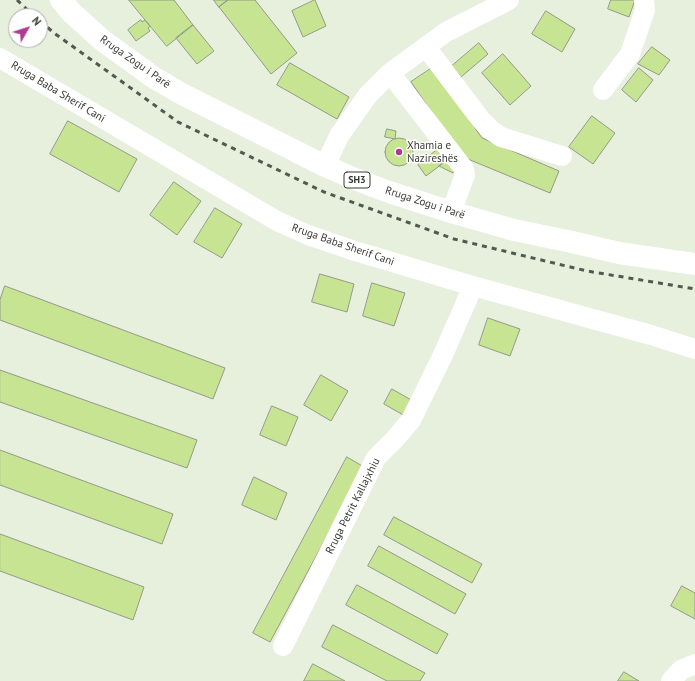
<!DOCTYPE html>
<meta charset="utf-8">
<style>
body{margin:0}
#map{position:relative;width:695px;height:681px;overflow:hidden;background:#e7efdd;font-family:"PT Sans",sans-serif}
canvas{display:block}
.north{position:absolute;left:8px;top:8px;width:40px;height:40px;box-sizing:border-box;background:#fff;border:1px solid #afb1ae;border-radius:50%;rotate:51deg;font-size:11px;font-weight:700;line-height:16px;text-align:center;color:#383b34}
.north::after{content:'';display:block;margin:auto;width:14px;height:18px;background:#b03a91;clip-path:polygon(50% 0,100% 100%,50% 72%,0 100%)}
</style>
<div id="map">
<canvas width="695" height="681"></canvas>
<div class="north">N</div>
</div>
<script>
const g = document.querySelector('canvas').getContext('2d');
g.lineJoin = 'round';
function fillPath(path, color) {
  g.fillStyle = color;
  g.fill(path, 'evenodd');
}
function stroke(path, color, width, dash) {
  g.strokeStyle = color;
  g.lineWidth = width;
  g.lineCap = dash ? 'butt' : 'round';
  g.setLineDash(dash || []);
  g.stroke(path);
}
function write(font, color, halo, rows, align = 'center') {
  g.font = font + ' "PT Sans",sans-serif';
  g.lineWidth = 3;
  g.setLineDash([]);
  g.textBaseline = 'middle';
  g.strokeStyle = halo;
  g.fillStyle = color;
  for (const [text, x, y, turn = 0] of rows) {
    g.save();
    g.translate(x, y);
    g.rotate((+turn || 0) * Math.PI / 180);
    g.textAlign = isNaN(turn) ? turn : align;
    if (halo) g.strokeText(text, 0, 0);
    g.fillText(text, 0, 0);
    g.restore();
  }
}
const building = new Path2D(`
 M 129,0 L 174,0 L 193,25 L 167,46 Z
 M 214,0 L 228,0 L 219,7 Z
 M 228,0 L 255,0 L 297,53 L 271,74 L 219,7 Z
 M 315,0 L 326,26 L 303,37 L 292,11 Z
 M 611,0 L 635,0 L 629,17 L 608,9 Z
 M 546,11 L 575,29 L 562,52 L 532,34 Z
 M 141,20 L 142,22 L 145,20 L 150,26 L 148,28 L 150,31 L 136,41 L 128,30 Z
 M 193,25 L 214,51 L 197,64 L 176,38 Z
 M 479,43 L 488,54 L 461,77 L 452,66 Z
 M 652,47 L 670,60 L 659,75 L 638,64 Z
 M 503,54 L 531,86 L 510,105 L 482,73 Z
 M 290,63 L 349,97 L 337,119 L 277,85 Z
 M 432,68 L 482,138 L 559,171 L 550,193 L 463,157 L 411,82 Z
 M 639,68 L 653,80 L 636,102 L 622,90 Z
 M 592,116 L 615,133 L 593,164 L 569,147 Z
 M 68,121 L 137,159 L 119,192 L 50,154 Z
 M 387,129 L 396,131 L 395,139 L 385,137 Z
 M385 152a14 14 0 1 1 28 0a14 14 0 1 1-28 0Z
 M 437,150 L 446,161 L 426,176 L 418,165 Z
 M 446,161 L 456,166 L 453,173 L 439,166 Z
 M 174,182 L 201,201 L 177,235 L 150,215 Z
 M 215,208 L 242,224 L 222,258 L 194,242 Z
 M 320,274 L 354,284 L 347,312 L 312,302 Z
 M 372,283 L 405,293 L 394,326 L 363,316 Z
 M 5,286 L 225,368 L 213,399 L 0,320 L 0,300 Z
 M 488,318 L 520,329 L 510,356 L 479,345 Z
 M 0,370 L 197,440 L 187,468 L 0,402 Z
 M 321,375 L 348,391 L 331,421 L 304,405 Z
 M 392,389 L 413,401 L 405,416 L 384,404 Z
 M 272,406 L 298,417 L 286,446 L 260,435 Z
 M 0,450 L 173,514 L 162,544 L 0,485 Z
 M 347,457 L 364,467 L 270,642 L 253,633 Z
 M 254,477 L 287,493 L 276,520 L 242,505 Z
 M 394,517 L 482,564 L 472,583 L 384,535 Z
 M 0,534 L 144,587 L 133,620 L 0,571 Z
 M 379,546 L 466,594 L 455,614 L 368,566 Z
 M 357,585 L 448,634 L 437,654 L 346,605 Z
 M 682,586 L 695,593 L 695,619 L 671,606 Z
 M 333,625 L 425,673 L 420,681 L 387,681 L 322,647 Z
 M 313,664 L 345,681 L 304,681 Z
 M 624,672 L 639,681 L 618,681 Z`);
fillPath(building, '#c6e492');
stroke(building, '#939a89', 1);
stroke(new Path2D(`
 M 426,47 L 481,120 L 491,130 L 501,137 L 562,156
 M 0,58 L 277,221 L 308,235 L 355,251 L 473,286 L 651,335 L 695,349
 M 390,73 L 464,169 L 465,175 L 451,212
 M 603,90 L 630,54 L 645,10 L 644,0
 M 325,166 L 339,136 L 368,95 L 390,73 L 446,32 L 509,0
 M 283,646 L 376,458 L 395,439 L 411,420 L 443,355 L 473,286
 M 671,681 L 681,670 L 695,664`), '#fff', 20);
stroke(new Path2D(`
 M 61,0 L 71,12 L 102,40 L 153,77 L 180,93 L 325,166 L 355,179 L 386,191 L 451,212 L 514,230 L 572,242 L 619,253 L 695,264`), '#fff', 22);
stroke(new Path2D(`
 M 17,0 L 34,16
 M 40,21 L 54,33 L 178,122 L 324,192 L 454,239 L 587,271 L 695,289`), '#54584f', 3, [5, 5]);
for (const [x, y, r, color] of [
 [399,152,4,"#b03a91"]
]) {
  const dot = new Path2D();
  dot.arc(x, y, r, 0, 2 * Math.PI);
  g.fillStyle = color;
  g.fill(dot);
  stroke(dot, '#fff', 1.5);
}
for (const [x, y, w] of [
 [357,180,26]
]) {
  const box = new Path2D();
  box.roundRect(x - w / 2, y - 8, w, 16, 3);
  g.fillStyle = '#fff';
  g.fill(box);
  stroke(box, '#383b34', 1);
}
write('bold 10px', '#383b34', null, [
 ["SH3",357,180]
]);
write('11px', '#383b34', '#fff', [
 ["Rruga Zogu i Parë",135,62,35],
 ["Rruga Baba Sherif Cani",58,92,31],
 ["Rruga Zogu i Parë",425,203,18],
 ["Rruga Baba Sherif Cani",343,245,19],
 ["Rruga Petrit Kallajxhiu",353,506,-63]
]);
write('11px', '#383b34', '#fff', [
 ["Xhamia e",407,146],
 ["Nazireshës",407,159]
], 'left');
</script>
